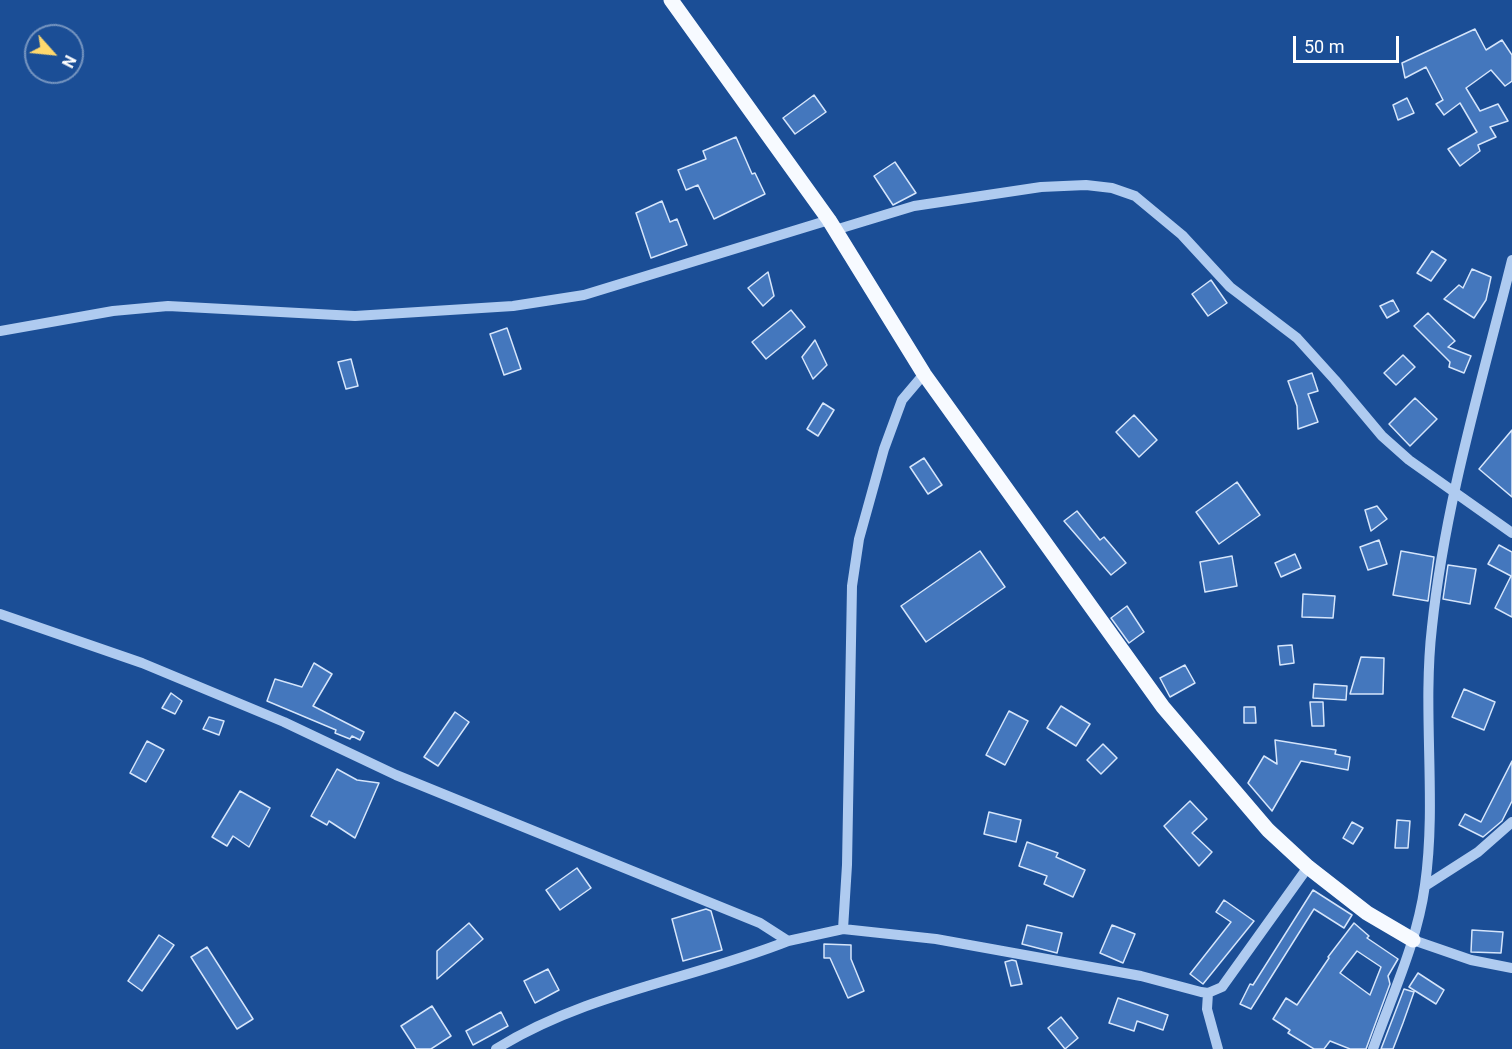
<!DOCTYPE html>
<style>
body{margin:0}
#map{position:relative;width:1512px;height:1049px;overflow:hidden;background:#1b4e96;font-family:Roboto,sans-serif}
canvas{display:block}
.north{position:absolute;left:24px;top:24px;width:60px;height:60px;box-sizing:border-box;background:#1b4e96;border:2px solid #7695c0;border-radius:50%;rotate:117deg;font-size:16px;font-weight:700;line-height:24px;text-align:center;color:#fff}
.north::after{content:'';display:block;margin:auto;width:21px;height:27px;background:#ffd86d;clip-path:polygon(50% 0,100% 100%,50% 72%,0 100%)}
.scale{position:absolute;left:1293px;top:36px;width:106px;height:27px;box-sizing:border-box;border:3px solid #fff;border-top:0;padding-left:8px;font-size:18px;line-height:21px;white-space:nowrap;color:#fff;-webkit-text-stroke:4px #1b4e96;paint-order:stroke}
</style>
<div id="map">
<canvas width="1512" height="1049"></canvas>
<div class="north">N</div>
<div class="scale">50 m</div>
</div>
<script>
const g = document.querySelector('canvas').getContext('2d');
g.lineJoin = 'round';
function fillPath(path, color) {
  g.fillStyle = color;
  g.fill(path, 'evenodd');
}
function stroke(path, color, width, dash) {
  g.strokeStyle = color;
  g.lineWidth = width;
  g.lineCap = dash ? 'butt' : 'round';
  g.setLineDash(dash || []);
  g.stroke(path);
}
const building = new Path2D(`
 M 1475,29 L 1486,50 L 1502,40 L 1512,55 L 1512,81 L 1505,86 L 1491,70 L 1466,88 L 1480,111 L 1498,104 L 1508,121 L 1490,127 L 1496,137 L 1478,145 L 1480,151 L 1460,166 L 1448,149 L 1477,132 L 1460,103 L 1444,115 L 1436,104 L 1443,100 L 1426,67 L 1405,78 L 1402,63 Z
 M 814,95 L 826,112 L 795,134 L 783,118 Z
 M 1407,98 L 1414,113 L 1398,120 L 1393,105 Z
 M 736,137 L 752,174 L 755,173 L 765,194 L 714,219 L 698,185 L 686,190 L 678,170 L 706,159 L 703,151 Z
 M 895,162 L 916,193 L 893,205 L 874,176 Z
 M 662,201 L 670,222 L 677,219 L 687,245 L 651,258 L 636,213 Z
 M 1432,251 L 1446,260 L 1431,281 L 1417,273 Z
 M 1472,269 L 1491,277 L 1486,300 L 1474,318 L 1444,299 L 1459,285 L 1463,288 Z
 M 768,272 L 774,296 L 763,306 L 748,288 Z
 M 1211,280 L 1227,303 L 1208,316 L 1192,294 Z
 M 1393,300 L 1399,311 L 1387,318 L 1380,306 Z
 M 791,310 L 805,327 L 766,359 L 752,342 Z
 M 1428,313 L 1455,341 L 1448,347 L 1471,356 L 1464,373 L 1449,367 L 1450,362 L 1414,326 Z
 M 507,328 L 521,369 L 504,375 L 490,334 Z
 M 815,340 L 827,365 L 813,379 L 802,357 Z
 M 1403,355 L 1415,367 L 1396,385 L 1384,373 Z
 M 351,359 L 358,386 L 346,389 L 338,362 Z
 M 1312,373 L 1318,391 L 1308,394 L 1318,422 L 1298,429 L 1297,406 L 1288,381 Z
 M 1415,398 L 1437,419 L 1410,446 L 1389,424 Z
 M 823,403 L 834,410 L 818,436 L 807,429 Z
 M 1134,415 L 1157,440 L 1139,457 L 1116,432 Z
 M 1512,430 L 1512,497 L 1479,469 Z
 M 924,458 L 942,485 L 928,494 L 910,467 Z
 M 1237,482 L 1260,515 L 1219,544 L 1196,512 Z
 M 1377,506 L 1387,519 L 1371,531 L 1365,510 Z
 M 1077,511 L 1100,540 L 1104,537 L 1126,563 L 1111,575 L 1064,521 Z
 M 1379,540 L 1387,564 L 1368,570 L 1360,547 Z
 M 1499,545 L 1512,552 L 1512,617 L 1495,608 L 1511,576 L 1488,564 Z
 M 980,551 L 1005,587 L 926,642 L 901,606 Z
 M 1401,551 L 1434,557 L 1428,601 L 1393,595 Z
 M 1295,554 L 1301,568 L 1281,577 L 1275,563 Z
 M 1232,556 L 1237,586 L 1205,592 L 1200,562 Z
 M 1448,565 L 1476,569 L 1470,604 L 1443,599 Z
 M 1303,594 L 1335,596 L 1333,618 L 1302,617 Z
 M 1127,606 L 1144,632 L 1129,643 L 1111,618 Z
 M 1292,645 L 1294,663 L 1280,665 L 1278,646 Z
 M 1361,657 L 1384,658 L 1383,694 L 1350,694 Z
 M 314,663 L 332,674 L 313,706 L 364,732 L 360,740 L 352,736 L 350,739 L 335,733 L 336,730 L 267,701 L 275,679 L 302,687 Z
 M 1185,665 L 1195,683 L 1170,697 L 1160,678 Z
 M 1314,684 L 1347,686 L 1346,700 L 1313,698 Z
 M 1464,689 L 1495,702 L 1484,730 L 1452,717 Z
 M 171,693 L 182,701 L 175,714 L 162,708 Z
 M 1310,702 L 1323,702 L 1324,726 L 1312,726 Z
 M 1061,706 L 1090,724 L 1076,746 L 1047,728 Z
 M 1244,707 L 1255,707 L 1256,723 L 1244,723 Z
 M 1009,711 L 1028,721 L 1005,765 L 986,755 Z
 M 455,712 L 469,722 L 438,766 L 424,757 Z
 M 209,717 L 224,721 L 219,735 L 203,729 Z
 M 1275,740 L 1336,750 L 1335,754 L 1350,757 L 1348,770 L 1301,761 L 1272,811 L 1248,783 L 1264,756 L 1277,764 Z
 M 147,741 L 164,750 L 146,782 L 130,773 Z
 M 1103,744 L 1117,758 L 1101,774 L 1087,760 Z
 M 1512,761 L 1512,801 L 1502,821 L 1483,837 L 1459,825 L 1465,814 L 1481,822 Z
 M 337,769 L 357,780 L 379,783 L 355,838 L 329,821 L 327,825 L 311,816 Z
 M 240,791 L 270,808 L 249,847 L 233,836 L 227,846 L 212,837 Z
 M 1190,801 L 1207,819 L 1192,833 L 1212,852 L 1199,866 L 1164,826 Z
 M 989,812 L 1021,820 L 1016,842 L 984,834 Z
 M 1397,820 L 1410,821 L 1408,848 L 1395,848 Z
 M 1352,822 L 1363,828 L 1353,844 L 1343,838 Z
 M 1027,842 L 1058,853 L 1056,857 L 1085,870 L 1073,897 L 1044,884 L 1047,876 L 1019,866 Z
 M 577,868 L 591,888 L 560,910 L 546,890 Z
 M 1313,890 L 1352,915 L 1344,928 L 1314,909 L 1251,1009 L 1240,1004 L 1250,984 L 1253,985 Z
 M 1224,900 L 1254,921 L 1203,984 L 1190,974 L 1231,922 L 1216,912 Z
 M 706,909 L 711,911 L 722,950 L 683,961 L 672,919 Z
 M 469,923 L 483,939 L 437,979 L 437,951 Z
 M 1354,923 L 1369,936 L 1367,938 L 1398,959 L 1388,976 L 1390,984 L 1366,1049 L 1350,1049 L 1330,1041 L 1324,1049 L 1314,1049 L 1288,1033 L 1290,1030 L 1273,1019 L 1286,998 L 1297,1005 L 1329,958 L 1328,957 ZM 1357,951 L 1381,967 L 1370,995 L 1340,973 Z
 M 1027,925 L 1062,933 L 1057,953 L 1022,944 Z
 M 1112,925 L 1135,934 L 1123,963 L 1100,953 Z
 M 1472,930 L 1503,932 L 1501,953 L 1471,952 Z
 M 159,935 L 174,945 L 142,991 L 128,981 Z
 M 824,944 L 851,945 L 851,959 L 864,991 L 848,998 L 830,958 L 824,958 Z
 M 207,947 L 253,1019 L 237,1029 L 191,957 Z
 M 1012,960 L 1016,961 L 1022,984 L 1011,986 L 1005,962 Z
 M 548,969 L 559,990 L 535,1003 L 524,981 Z
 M 1418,973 L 1444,990 L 1436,1004 L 1409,987 Z
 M 1404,989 L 1414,992 L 1403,1023 L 1393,1049 L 1381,1049 Z
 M 1118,998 L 1168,1015 L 1163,1030 L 1137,1021 L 1134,1031 L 1109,1023 Z
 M 432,1006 L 451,1036 L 431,1049 L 416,1049 L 401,1026 Z
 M 501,1012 L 508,1026 L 473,1045 L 466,1031 Z
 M 1061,1017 L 1078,1038 L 1065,1049 L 1048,1028 Z`);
fillPath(building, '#4477bd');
stroke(building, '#d5e5fb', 1.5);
stroke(new Path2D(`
 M 835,230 L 914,206 L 1041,187 L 1086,185 L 1112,188 L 1135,196 L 1182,235 L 1230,287 L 1297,338 L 1335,380 L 1382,436 L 1409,460 L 1512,533
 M 0,331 L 113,311 L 168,306 L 355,316 L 513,306 L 584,295 L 829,220
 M 0,614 L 142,663 L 284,722 L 396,775 L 760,923 L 788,941 L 843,929 L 936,939 L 1141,976 L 1201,992 L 1208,993 L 1222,987 L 1308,867
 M 1425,886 L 1478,852 L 1512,822
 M 843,929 L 847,865 L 852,586 L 859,539 L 884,449 L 902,400 L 924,374
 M 1413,940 L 1471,960 L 1512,968
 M 1208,993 L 1207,1009 L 1218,1049
 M 496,1049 C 588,992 690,980 788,941
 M 1373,1049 C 1392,995 1417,943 1425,885 C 1437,800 1422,713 1432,627 C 1445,503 1482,381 1512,260`), '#afcbf0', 10);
stroke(new Path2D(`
 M 671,0 L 829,220 L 924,374 L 1163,707 L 1268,830 L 1308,867 L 1367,913 L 1413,940`), '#f7faff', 15);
</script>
